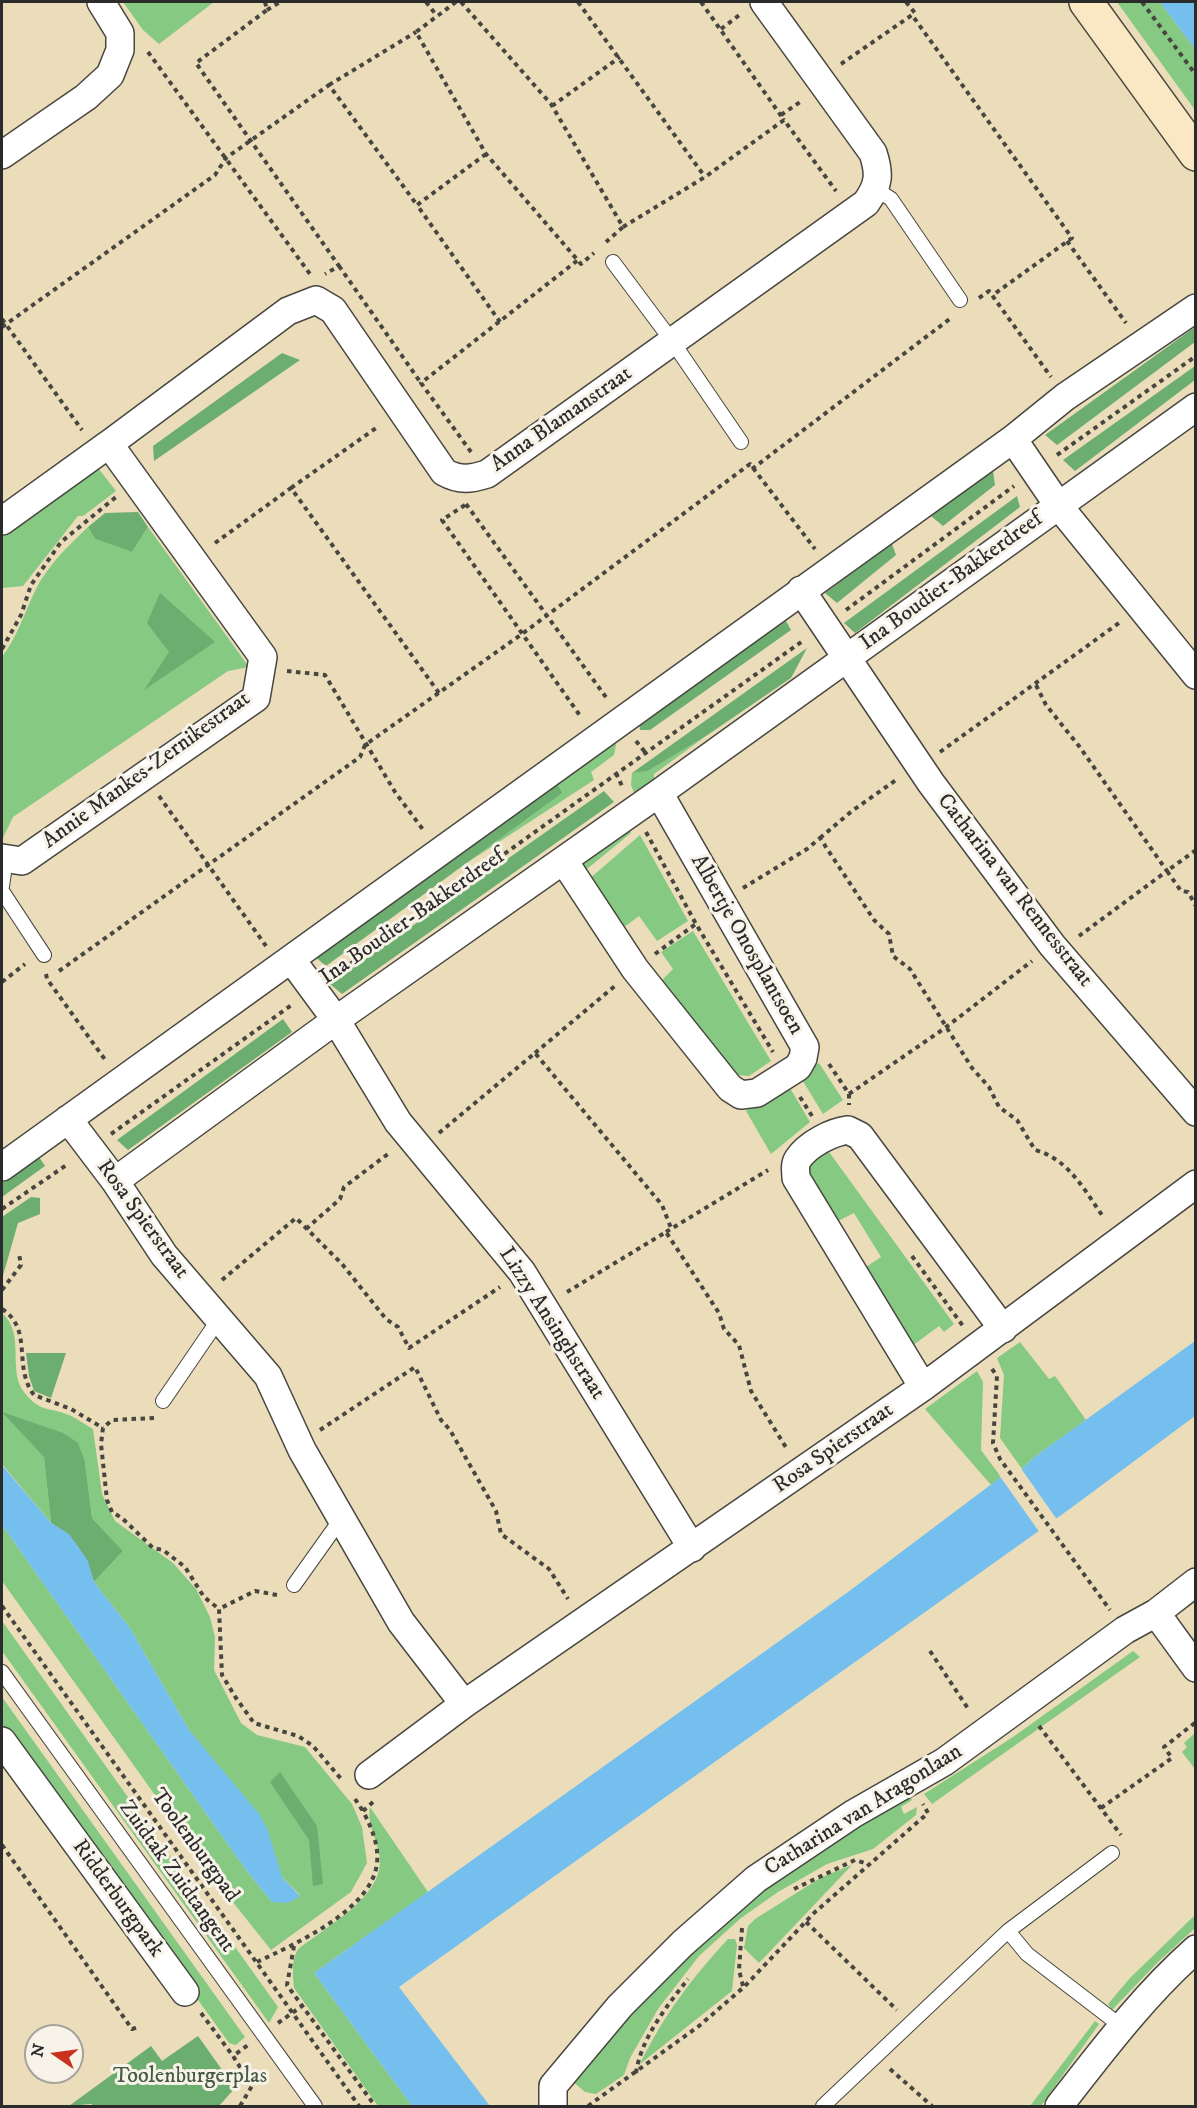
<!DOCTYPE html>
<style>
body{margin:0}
#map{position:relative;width:1197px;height:2108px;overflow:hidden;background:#ebddba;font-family:"IM FELL DW Pica",serif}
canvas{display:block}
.frame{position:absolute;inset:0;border:3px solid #2b2b2b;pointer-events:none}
.north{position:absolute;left:24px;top:2024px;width:60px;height:60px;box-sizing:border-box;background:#f7f3e8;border:2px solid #a5a39c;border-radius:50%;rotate:283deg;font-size:16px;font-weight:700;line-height:24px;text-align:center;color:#2b2b2b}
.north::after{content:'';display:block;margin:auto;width:21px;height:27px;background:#c8321e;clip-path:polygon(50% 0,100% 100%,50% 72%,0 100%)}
</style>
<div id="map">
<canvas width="1197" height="2108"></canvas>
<div class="frame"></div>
<div class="north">N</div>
</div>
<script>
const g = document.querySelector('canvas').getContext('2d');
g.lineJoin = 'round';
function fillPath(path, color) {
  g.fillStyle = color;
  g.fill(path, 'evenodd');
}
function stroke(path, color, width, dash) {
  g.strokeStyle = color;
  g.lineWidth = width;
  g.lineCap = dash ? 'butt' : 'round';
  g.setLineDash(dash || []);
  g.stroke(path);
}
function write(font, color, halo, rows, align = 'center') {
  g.font = font + ' "IM FELL DW Pica",serif';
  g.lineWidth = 6;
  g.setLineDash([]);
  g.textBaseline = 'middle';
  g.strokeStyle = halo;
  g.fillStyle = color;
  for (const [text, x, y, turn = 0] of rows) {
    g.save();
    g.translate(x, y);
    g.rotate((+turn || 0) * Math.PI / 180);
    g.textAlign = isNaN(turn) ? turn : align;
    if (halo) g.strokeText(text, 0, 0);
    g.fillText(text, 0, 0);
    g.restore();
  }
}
fillPath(new Path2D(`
 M 123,2 L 214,2 L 159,44 L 143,30 Z
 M 1117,2 L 1160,2 L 1195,49 L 1195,110 Z
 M 95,464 L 116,491 L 83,516 L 78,516 L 23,586 L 2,588 L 2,533 Z
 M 88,527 L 95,539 L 132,552 L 148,527 L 249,667 L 228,671 L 13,817 L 2,840 L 2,657 C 17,637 24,614 35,591 C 47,566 68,546 88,527 Z
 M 612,734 L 616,745 L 614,755 L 591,772 L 594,780 L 462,866 L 561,793 L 557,783 Z
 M 706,736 L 654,774 L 654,784 L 635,795 L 631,785 L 632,773 L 648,771 Z
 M 626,824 L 631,833 L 582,873 L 583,855 Z
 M 640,835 L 688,921 L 657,941 L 639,916 L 623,928 L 588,880 Z
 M 693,931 L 771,1061 L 749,1076 L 737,1075 L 660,982 L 673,969 L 661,952 Z
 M 819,1063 L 843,1100 L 823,1114 L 798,1073 Z
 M 787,1083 L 810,1122 L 771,1154 L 746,1111 Z
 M 824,1145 L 954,1324 L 944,1332 L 939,1326 L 912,1346 L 863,1269 L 881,1257 L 854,1213 L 838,1221 L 807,1172 Z
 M 2,1313 C 26,1334 7,1370 24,1392 C 40,1413 50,1407 69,1415 C 77,1418 85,1425 93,1429 L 102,1494 L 115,1521 L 173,1563 L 196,1589 L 210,1617 L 215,1637 L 214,1670 L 241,1723 L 257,1735 L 305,1747 L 352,1804 L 362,1827 L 367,1863 L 351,1892 L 271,1950 L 220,1886 L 2,1581 L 2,1525 L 246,1870 L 272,1902 L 300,1895 L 282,1877 L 232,1784 L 189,1730 L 130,1628 L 94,1582 L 123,1551 L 92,1518 L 85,1462 L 44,1457 L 51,1523 L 2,1464 Z
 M 1020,1342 L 1049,1379 L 1055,1376 L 1086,1420 L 1033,1458 L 1022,1469 L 1000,1438 L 1004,1375 L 997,1358 Z
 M 977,1371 L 983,1382 L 981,1450 L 1001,1477 L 991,1485 L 925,1409 Z
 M 2,1621 L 278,2007 L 269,2023 L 2,1651 Z
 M 1133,1651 L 1140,1657 L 932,1804 L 924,1794 L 1013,1737 Z
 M 2,1697 L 245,2037 L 236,2045 L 229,2043 L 2,1727 Z
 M 1195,1733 L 1195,1769 L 1182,1752 L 1187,1747 L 1184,1743 Z
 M 908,1793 L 912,1800 L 901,1807 L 904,1814 L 917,1807 L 916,1815 L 873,1849 L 827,1864 L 778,1892 L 741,1918 L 699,1956 L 658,2009 L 630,2058 L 624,2075 L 596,2094 L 585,2092 L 571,2080 L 661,1975 L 761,1890 Z
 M 370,1807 L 428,1892 L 314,1973 L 412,2106 L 378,2106 L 294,1988 C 293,1976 291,1962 297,1951 C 301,1945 310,1941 316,1936 C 337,1920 364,1904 376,1879 C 389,1850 365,1833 370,1807 Z
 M 852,1865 L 759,1963 L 744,1948 L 748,1926 L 755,1919 L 822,1877 Z
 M 1195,1915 L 1195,1928 L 1157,1963 L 1112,2010 L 1108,2004 L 1130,1978 Z
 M 728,1939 L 735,1939 L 737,1945 L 732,1991 L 640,2064 C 663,2016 692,1978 728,1939 Z
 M 1095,2021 L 1099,2024 L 1041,2106 L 1030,2106 Z`), '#86c982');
fillPath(new Path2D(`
 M 1195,327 L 1195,342 L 1057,445 L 1045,435 Z
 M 282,353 L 300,360 L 154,461 L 153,446 Z
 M 1195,366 L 1195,380 L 1075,471 L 1063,460 Z
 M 993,471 L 995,485 L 943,526 L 931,516 Z
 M 1017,496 L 1020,507 L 855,633 L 844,623 Z
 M 138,512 L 148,527 L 132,552 L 95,539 L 88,527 L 105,513 Z
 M 892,544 L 896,555 L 837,603 L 825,593 Z
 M 160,593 L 215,642 L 144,690 L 169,652 L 147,623 Z
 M 786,621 L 791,630 L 650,730 L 640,730 L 639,720 Z
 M 807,648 L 791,678 L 706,736 L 648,771 L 632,773 Z
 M 557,783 L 562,793 L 326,966 L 314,956 Z
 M 604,791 L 614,802 L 342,994 L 330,984 Z
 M 283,1019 L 292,1032 L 128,1150 L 117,1140 Z
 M 39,1157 L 45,1166 L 2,1197 L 2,1183 Z
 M 31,1197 L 40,1198 L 40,1214 L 18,1223 L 2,1279 L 2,1217 Z
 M 26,1353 L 66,1353 L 51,1398 L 34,1391 L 29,1376 Z
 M 2,1412 L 63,1433 L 78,1443 L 85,1462 L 92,1518 L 123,1551 L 94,1582 C 86,1555 75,1537 51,1523 L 44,1457 Z
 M 280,1772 L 317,1826 L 323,1884 L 313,1886 L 309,1840 L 270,1782 Z
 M 198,2036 L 235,2088 L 219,2106 L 94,2106 L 91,2104 L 69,2106 L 151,2046 L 162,2061 Z`), '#6cad70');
fillPath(new Path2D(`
 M 1160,2 L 1195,2 L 1195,49 Z
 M 1195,1341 L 1195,1416 L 1071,1508 L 399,1987 L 490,2106 L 412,2106 L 314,1973 L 848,1592 L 1001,1477 L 1022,1469 L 1033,1458 Z
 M 2,1465 L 51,1523 L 69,1534 L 88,1561 L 94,1582 L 130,1628 L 189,1730 L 260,1815 L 268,1831 L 282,1877 L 300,1896 L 288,1903 L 272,1902 L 246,1870 L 2,1525 Z`), '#75bfee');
fillPath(new Path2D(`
 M 1020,1467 L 1058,1521 L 1040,1533 L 999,1475 Z`), '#ebddba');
const lane = new Path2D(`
 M 876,189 L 891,199 L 960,300
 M 613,262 L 672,341 L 741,442
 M 2,886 L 6,859
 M 2,891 L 44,955
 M 163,1401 L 219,1319
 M 294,1585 L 341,1519
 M 2,1672 L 315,2106
 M 1008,1931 L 1027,1954 L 1121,2026
 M 823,2106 L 1008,1931 L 1112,1853`);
const street = new Path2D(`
 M 2,155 L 86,97 L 110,75 L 120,50 L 120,33 L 101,2
 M 1013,439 L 1058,505 L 1196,675
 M 109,444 L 288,311 L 316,300 L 333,310 L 444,472 C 460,481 471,479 487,474 L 866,203 C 879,185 880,174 873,153 L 764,2
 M 2,521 L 109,444 L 263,657 L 256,698 L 22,861 L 2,858
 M 801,590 L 931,783 L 1052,945 L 1196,1112
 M 564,861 L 635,969 L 730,1088 L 741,1095 L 757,1093 L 798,1067 L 803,1058 L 805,1047 L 659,793
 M 291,959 L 336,1020 L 398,1122 L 522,1272 L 692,1548
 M 68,1119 L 115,1181 L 164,1255 L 268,1376 L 302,1450 L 401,1622 L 464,1704
 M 2,1167 L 1013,439 L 1065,397 L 1196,308
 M 115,1181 L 336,1020 L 659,793 L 1196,407
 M 923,1387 L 796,1178 C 796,1172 794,1165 798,1159 C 808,1144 832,1132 848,1130 L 860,1136 L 1003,1329
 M 1156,1613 L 1196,1668
 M 2,1741 L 185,1992
 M 369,1775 L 464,1704 L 923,1387 L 1196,1184
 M 553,2106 L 553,2086 L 620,2006 L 683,1943 L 756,1879 L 853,1814 L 944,1762 L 1125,1630 L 1156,1613 L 1196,1582
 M 1059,2106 C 1102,2051 1143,1996 1196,1949`);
const secondary = new Path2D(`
 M 1086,2 L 1196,154`);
stroke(lane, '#484640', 16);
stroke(street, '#484640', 30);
stroke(secondary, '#484640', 36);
stroke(new Path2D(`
 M 265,2 L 267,10 L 196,63 L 339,266 L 325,274
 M 426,2 L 437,16
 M 456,2 L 416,32 L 486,154 L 581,264 L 594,253
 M 461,2 L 551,104 L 623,227 L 606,242
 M 578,2 L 705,177
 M 701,2 L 784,120
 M 906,2 L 915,13 L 912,15
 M 1142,2 L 1196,75
 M 267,10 L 280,2
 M 721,29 L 742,13
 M 148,52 L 310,274
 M 841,64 L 912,15 L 1072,238 L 993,295
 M 329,85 L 416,32
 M 552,106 L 620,57
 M 781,115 L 803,100
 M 486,154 L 417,205 L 500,322
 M 623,227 L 705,177 L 784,120 L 836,191
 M 1067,241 L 1126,323
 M 339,266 L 421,383
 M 979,298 L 989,291 L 1051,377
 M 2,319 L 82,430
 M 2,327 L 215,175 L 226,158 L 329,85 L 417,205
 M 471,452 L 421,383 L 578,260
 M 1057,455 L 1196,356
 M 752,469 L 951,318
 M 291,488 L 379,426
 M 466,504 L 608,700
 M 465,505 L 442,520 L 581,717
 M 215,543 L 291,488 L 439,693
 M 846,610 L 1014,486
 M 2,649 L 21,615 L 31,585 L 61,542 L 116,497
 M 287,671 L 325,675 L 395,792 L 424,831
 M 1036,685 L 1046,705 L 1079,746 L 1167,871 L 1079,936
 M 636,741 L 645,752
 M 940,752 L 1119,623
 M 616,773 L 622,786
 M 159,796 L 266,946
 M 646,832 L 696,924 L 773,1052
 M 820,838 L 852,811 L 896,780
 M 1196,850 L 1167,871 L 1181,891 L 1188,892 L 1196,906
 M 743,888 L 807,849 L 820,838 L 874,920 L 889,934 L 893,956 L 910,969 L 972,1068 L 989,1087 L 999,1107 L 1017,1120 L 1035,1150 C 1069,1159 1085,1191 1104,1218
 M 655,954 L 697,923
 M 59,971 L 360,757 L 365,745 L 522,634 L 750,464 L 815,549
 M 46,974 L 47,979 L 106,1061
 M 336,974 L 804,640
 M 2,982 L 25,964
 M 535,1053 L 616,985
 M 829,1064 L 849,1094 L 849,1105
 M 849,1094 L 945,1028 L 1032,961
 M 800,1097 L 812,1116
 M 439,1133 L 535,1053 L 662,1205 L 671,1228
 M 111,1134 L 293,1004
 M 2,1209 L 68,1164
 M 306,1229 L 340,1199 L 344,1187 L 388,1154
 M 666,1232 L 768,1170
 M 912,1256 L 963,1326
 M 222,1280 L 296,1218 L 342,1264 L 386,1319 L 398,1327 L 409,1348 L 500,1287
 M 2,1290 L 21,1265 L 19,1254
 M 567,1292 L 666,1232 L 719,1313 L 724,1329 L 739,1345 L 751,1391 L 787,1449
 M 2,1309 C 34,1330 12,1366 34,1395 L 71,1409 L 103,1428
 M 992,1369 L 997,1376 L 993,1443 L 1000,1459 L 1110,1610
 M 154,1418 L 112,1420 L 103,1428 L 101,1444 L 107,1500 L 112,1512 L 122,1518 L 153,1548 L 163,1550 L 185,1567 L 204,1597 L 219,1609
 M 320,1430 L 415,1367 L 441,1420 L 450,1430 L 496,1511 L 501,1534 L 549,1569 L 568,1599
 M 277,1595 L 255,1591 L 219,1609 L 222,1675 L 236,1698 L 254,1723 L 298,1736 L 313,1746 L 342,1780
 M 2,1606 L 359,2106
 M 930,1651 L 969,1710
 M 1039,1726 L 1121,1835
 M 355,1799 L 363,1811
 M 1101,1808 L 1172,1758 L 1164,1747 L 1196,1722
 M 2,1845 L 132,2029 L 139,2027
 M 794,1889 L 855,1860 L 868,1864
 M 806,1922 L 897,2010
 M 742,1928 L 739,1970 L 743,1986
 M 294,1946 L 287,1985 L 375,2106
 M 257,1962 C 295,1944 372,1910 377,1863 C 379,1844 371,1827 363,1811 L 373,1802
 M 201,2013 L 233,2056
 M 278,2023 L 302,2006
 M 890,2069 L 932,2106
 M 636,2073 C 641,2038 667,2006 688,1979
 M 240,2106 L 252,2086 L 233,2056 L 248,2045
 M 588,2106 L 699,2026 L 744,1987 L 814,1913 L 928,1813 L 923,1804`), '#484640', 4, [4.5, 4.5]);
stroke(lane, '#fff', 14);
stroke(street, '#fff', 27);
stroke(secondary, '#fae7c3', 33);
write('22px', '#2b2b2b', '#f7f3e8', [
 ["Anna Blamanstraat",562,420,-35],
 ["Ina Boudier-Bakkerdreef",952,582,-36],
 ["Annie Mankes-Zernikestraat",147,771,-36],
 ["Catharina van Rennesstraat",1014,891,52],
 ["Ina Boudier-Bakkerdreef",413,918,-35],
 ["Albertje Onosplantsoen",746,945,60],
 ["Rosa Spierstraat",142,1220,54],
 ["Lizzy Ansinghstraat",551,1324,57],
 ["Rosa Spierstraat",834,1449,-35],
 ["Catharina van Aragonlaan",864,1811,-32],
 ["Toolenburgpad",194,1846,54],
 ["Zuidtak Zuidtangent",176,1877,54],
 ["Ridderburgpark",117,1899,54]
]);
write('22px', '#465a45', '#f7f3e8', [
 ["Toolenburgerplas",190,2077]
]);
</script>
